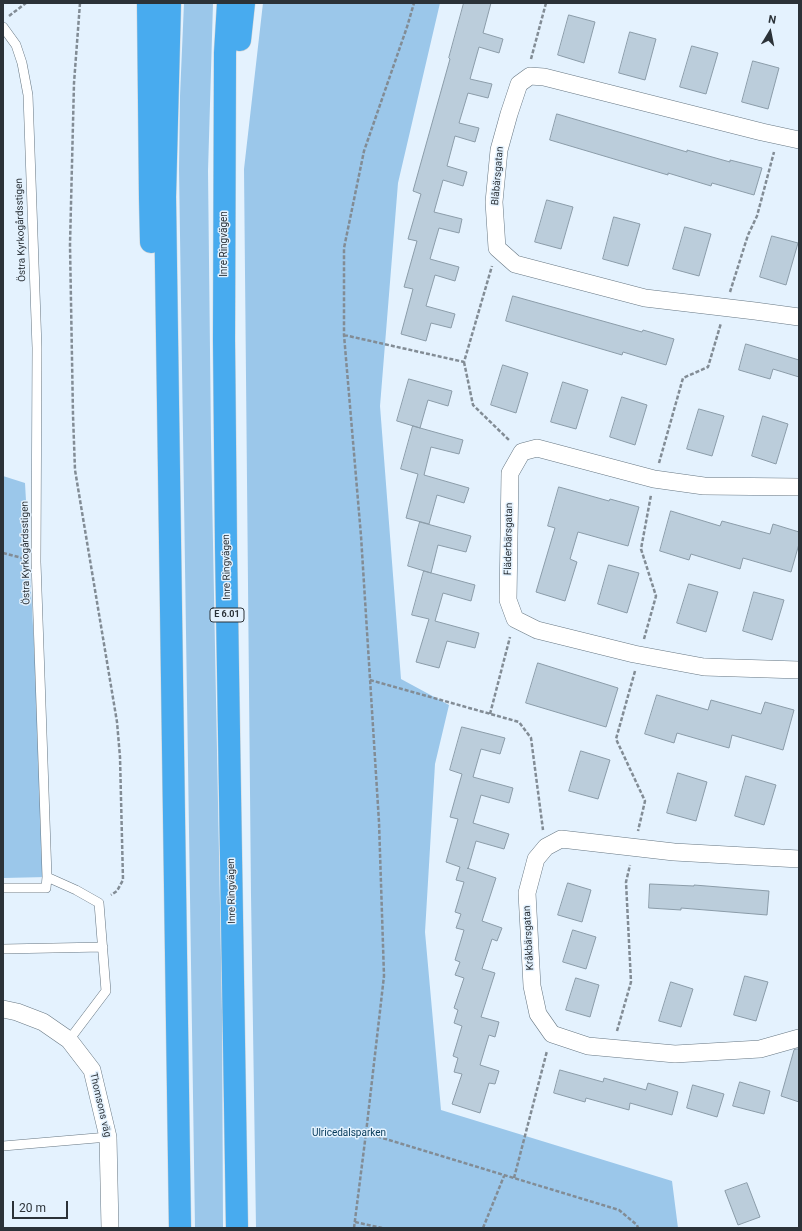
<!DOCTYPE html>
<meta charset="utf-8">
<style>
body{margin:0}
#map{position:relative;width:802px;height:1231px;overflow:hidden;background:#e4f2fe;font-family:Roboto,sans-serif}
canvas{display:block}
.frame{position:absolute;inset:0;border:4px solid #2b3238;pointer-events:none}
.north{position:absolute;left:750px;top:12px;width:40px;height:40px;-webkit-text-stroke:3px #e4f2fe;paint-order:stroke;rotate:10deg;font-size:11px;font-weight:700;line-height:16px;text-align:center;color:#2b3238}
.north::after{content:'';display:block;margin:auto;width:14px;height:18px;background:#2b3238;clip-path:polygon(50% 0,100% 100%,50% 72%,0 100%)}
.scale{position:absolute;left:12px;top:1201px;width:56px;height:18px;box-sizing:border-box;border:2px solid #2b3238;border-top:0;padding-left:5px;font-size:12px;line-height:14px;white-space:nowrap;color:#2b3238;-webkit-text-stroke:3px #e4f2fe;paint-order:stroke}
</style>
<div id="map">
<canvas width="802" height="1231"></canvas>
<div class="frame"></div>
<div class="north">N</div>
<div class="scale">20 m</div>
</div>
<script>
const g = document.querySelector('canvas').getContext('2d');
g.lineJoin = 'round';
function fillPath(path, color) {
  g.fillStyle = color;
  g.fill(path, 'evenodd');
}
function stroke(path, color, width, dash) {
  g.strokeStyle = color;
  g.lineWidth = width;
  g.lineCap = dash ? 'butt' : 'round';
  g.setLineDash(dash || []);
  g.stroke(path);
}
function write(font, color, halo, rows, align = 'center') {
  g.font = font + ' Roboto,sans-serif';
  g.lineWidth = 3;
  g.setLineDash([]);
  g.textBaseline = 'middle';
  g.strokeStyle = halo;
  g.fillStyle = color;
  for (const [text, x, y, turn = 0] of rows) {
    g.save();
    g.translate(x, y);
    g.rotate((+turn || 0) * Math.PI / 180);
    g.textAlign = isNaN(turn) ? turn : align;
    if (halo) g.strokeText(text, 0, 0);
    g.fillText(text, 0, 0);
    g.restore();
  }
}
fillPath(new Path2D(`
 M 184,3 L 213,3 L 208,171 L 211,440 L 222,1010 L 223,1228 L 195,1228 L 179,169 L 180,96 Z
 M 263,3 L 440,3 L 398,183 L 380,406 L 401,679 L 449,705 L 435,764 L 425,932 L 441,1110 L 672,1181 L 678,1228 L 256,1228 L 251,895 L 244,169 Z
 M 3,476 L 25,483 L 47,877 L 3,878 Z`), '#9bc7ea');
const building = new Path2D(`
 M 464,3 L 491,3 L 483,33 L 503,39 L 499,53 L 479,47 L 470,79 L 492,84 L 488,98 L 468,93 L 459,123 L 479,128 L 475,142 L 455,136 L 447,166 L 467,172 L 463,186 L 443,180 L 434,212 L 462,219 L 459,233 L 439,228 L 430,259 L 459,267 L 455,281 L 435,275 L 426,306 L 455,314 L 451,328 L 431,323 L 426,341 L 401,334 L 413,289 L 404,287 L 417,241 L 408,239 L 421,194 L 413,191 L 450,59 L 449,58 Z
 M 569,15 L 595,22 L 584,63 L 558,55 Z
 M 630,32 L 656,39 L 645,80 L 619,73 Z
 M 692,46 L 718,53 L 706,94 L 680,87 Z
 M 753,61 L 779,68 L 768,109 L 742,102 Z
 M 557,114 L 687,152 L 687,150 L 730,162 L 730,160 L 762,168 L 754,195 L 712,183 L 711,186 L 668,173 L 668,175 L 550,140 Z
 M 547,200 L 573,207 L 561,249 L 535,242 Z
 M 614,217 L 640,224 L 628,266 L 603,259 Z
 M 685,227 L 711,234 L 699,276 L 673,269 Z
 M 772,236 L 798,243 L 786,285 L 760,277 Z
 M 513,296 L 642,332 L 643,330 L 674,339 L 666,365 L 623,352 L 622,355 L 506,321 Z
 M 746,344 L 799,360 L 799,377 L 773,369 L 770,379 L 739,370 Z
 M 503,365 L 528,373 L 516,413 L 491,405 Z
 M 409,379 L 452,391 L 448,406 L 428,400 L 420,428 L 397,421 Z
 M 563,382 L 588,390 L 576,429 L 551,422 Z
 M 622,397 L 647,405 L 635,445 L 610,437 Z
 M 699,409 L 724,416 L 712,456 L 687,449 Z
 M 763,416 L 788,424 L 776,464 L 752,456 Z
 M 413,426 L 463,440 L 459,454 L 431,447 L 424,475 L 469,488 L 464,503 L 437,495 L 429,524 L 406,518 L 418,474 L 401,469 Z
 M 559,487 L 609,501 L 610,499 L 639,507 L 628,546 L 578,532 L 570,559 L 577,562 L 565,601 L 536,592 L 555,528 L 548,526 Z
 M 671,511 L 720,526 L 722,521 L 770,534 L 773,524 L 799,532 L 799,544 L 791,572 L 743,558 L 740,569 L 691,554 L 689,560 L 660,551 Z
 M 420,522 L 471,536 L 466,552 L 438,545 L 431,573 L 408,566 Z
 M 609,565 L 639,573 L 627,613 L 598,604 Z
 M 424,571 L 475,585 L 471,601 L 443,593 L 435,621 L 479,633 L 475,648 L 447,641 L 439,668 L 416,662 L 429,619 L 412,615 Z
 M 689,584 L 718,592 L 706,632 L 677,623 Z
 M 754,592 L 784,600 L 772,640 L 743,631 Z
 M 538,663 L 618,688 L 606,727 L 526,703 Z
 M 657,695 L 708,710 L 711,700 L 761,714 L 765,702 L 794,710 L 783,750 L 732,735 L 729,748 L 677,733 L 674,743 L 645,734 Z
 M 462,727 L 505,738 L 500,754 L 481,749 L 473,777 L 513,788 L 509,803 L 481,795 L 473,823 L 509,834 L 504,849 L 476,841 L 468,869 L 467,868 L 496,878 L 482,921 L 502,928 L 497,941 L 492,939 L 482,969 L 495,973 L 481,1017 L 499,1022 L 495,1037 L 489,1035 L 480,1065 L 499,1071 L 495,1084 L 489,1083 L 480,1113 L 452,1104 L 462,1074 L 454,1072 L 458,1058 L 453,1056 L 462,1026 L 454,1023 L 458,1010 L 454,1008 L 464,978 L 455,975 L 460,962 L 455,960 L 464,930 L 456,928 L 461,914 L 455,912 L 464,882 L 456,880 L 460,867 L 446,862 L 458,819 L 450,817 L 462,774 L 450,770 Z
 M 581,751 L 610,760 L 598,799 L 569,791 Z
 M 678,773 L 707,782 L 696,821 L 667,813 Z
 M 746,776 L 776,785 L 764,825 L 735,816 Z
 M 568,883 L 591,890 L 582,922 L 558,915 Z
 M 650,884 L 694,886 L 694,885 L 769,891 L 767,915 L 681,908 L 681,910 L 649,908 Z
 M 573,930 L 596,937 L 586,969 L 563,962 Z
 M 745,976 L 768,982 L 756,1021 L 734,1015 Z
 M 576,978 L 599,985 L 590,1017 L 566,1010 Z
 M 671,982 L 693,989 L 681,1027 L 659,1021 Z
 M 797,1049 L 799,1049 L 799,1102 L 781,1096 L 794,1050 Z
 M 560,1070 L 603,1082 L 604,1078 L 646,1090 L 648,1083 L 678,1092 L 672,1115 L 630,1103 L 629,1110 L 586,1098 L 585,1102 L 554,1093 Z
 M 740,1082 L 770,1091 L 764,1114 L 733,1106 Z
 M 693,1085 L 724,1094 L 717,1117 L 687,1108 Z
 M 747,1183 L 760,1217 L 738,1225 L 725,1191 Z`);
fillPath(building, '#bbcddb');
stroke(building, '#8b9ca9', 1);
const lane = new Path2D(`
 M 3,27 L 16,45 L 22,63 L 28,95 L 37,348 L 36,562 L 47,877 L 76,890 L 99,903 L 106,991 L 69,1040
 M 3,888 L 46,888 L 47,877
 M 3,949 L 103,947
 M 3,1146 L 108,1137`);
const street = new Path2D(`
 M 799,140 L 762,132 L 544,77 L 530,76 L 519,84 L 509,114 L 499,150 L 494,202 L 497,248 L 515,264 L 645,298 L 755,311 L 799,317
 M 799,487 L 704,486 L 654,479 L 537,448 L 522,452 L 510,473 L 508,600 L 515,619 L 537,630 L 634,654 L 704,667 L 799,670
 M 799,859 L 674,852 L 561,839 L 546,847 L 536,859 L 527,893 L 532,986 L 538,1014 L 552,1034 L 588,1046 L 675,1054 L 760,1049 L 799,1038
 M 3,1009 L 17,1012 L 43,1022 L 69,1040 L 92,1070 L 108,1137 L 110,1228`);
const highway = new Path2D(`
 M 148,3 L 150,198 L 151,242
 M 170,3 L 165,197 L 180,1228
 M 228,3 L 225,53 L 224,340 L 226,546 L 237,1228
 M 240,40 L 244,3`);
stroke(lane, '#677783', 10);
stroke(street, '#677783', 18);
stroke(highway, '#d0d2d3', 23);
stroke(new Path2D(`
 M 80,3 L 74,83 L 70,245 L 73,415 L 75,470 L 117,722 L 120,757 L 123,880 L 117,891 L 111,895
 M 9,16 L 26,3
 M 531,59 L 546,3
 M 730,292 L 748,235 L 757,216 L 774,152
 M 344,335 L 464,362 L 492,266
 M 464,362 L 473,405 L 510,441
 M 659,463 L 683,378 L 708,367 L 721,323
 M 3,553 L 22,558
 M 644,639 L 656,596 L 641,549 L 651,495
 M 635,671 L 616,739 L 645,801 L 638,831
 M 370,680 L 519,722 L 531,738 L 543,830
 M 490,714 L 510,637
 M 617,1031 L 631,982 L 626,882 L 630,865
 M 366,1133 L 619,1210 L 637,1225 L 638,1228
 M 514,1178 L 547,1051
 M 355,1222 L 382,1228
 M 354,1228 L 366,1133 L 384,976 L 379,822 L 361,536 L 344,335 L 344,248 L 364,151 L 407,27 L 414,3
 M 483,1228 L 504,1176`), '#828c95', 2.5, [4, 2]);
stroke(lane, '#fff', 9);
stroke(street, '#fff', 17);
stroke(highway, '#48abef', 22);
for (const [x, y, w] of [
 [227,615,34]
]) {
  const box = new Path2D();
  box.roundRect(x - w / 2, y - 7, w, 14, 3);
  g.fillStyle = '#e4f2fe';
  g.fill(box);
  stroke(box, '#2b3238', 1);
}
write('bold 9px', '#2b3238', null, [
 ["E 6.01",227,615]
]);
write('10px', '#2b3238', '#e4f2fe', [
 ["Blåbärsgatan",498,176,-85],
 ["Östra Kyrkogårdsstigen",21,230,-92],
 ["Inre Ringvägen",224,244,-90],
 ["Fläderbärsgatan",509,539,-89],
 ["Östra Kyrkogårdsstigen",26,553,-91],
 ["Inre Ringvägen",227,567,-91],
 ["Inre Ringvägen",232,891,-91],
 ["Kråkbärsgatan",529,938,-93],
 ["Thomsons väg",100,1105,77]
]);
write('10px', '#053a5a', '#e4f2fe', [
 ["Ulricedalsparken",349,1133]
]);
</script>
